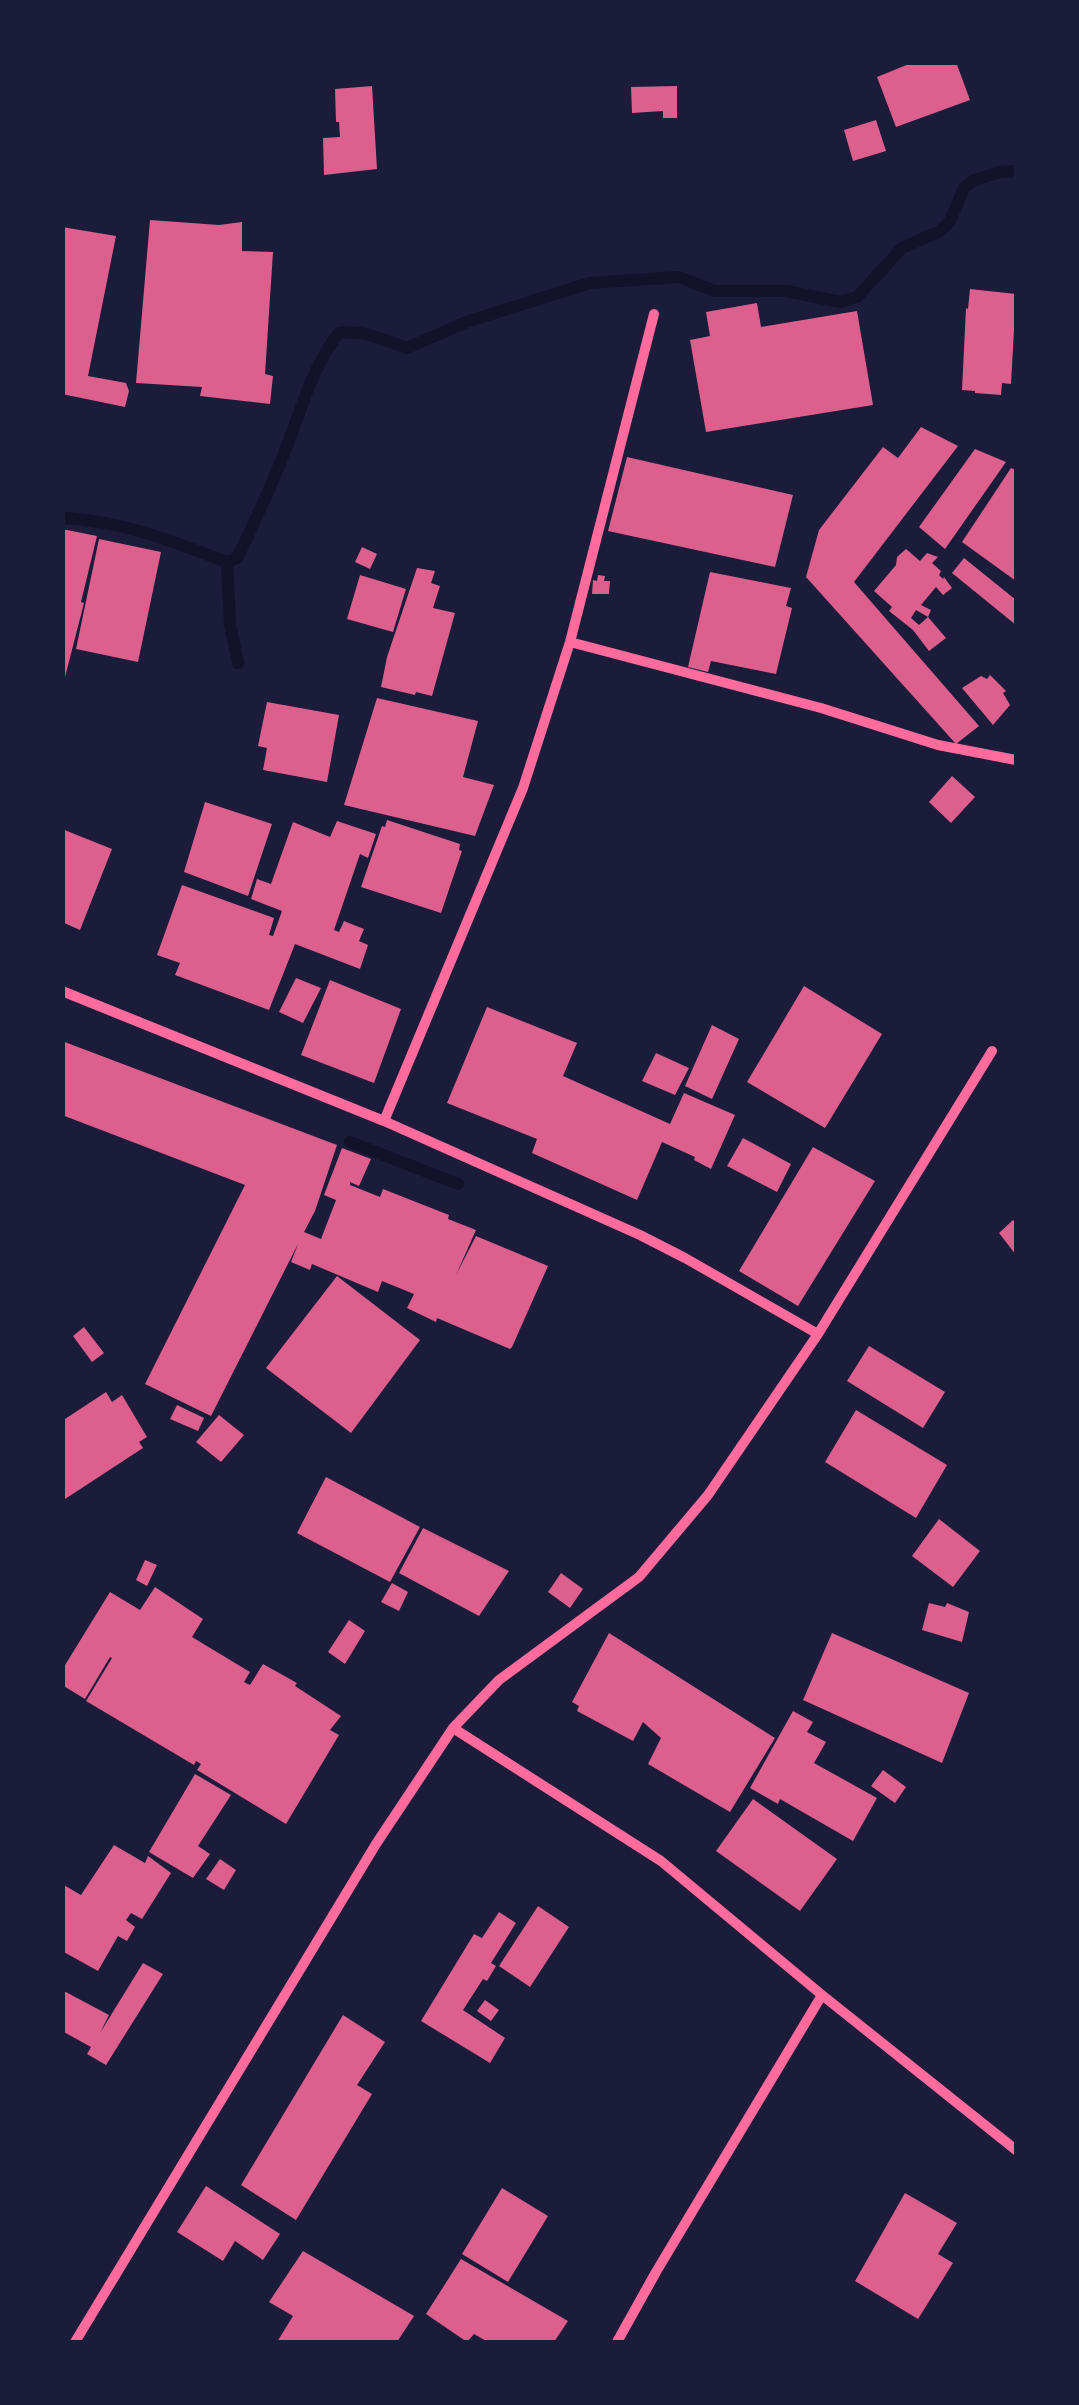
<!DOCTYPE html>
<style>
body{margin:0}
#map{position:relative;width:1079px;height:2405px;overflow:hidden;background:#1b1b3a;font-family:"IBM Plex Serif",serif}
canvas{display:block}
.frame{position:absolute;inset:0;border:65px solid #1b1b3a;pointer-events:none}
</style>
<div id="map">
<canvas width="1079" height="2405"></canvas>
<div class="frame"></div>
</div>
<script>
const g = document.querySelector('canvas').getContext('2d');
g.lineJoin = 'round';
function stroke(path, color, width, dash) {
  g.strokeStyle = color;
  g.lineWidth = width;
  g.lineCap = dash ? 'butt' : 'round';
  g.setLineDash(dash || []);
  g.stroke(path);
}
function fillPath(path, color) {
  g.fillStyle = color;
  g.fill(path, 'evenodd');
}
stroke(new Path2D(`
 M 62,518 C 119,520 175,542 227,562
 M 227,562 L 237,558 C 256,520 275,478 290,438 C 304,401 314,364 339,333 C 364,329 383,340 407,348 L 469,321 L 590,283 L 679,277 L 715,291 L 786,291 L 840,302 L 857,297 L 902,248 L 940,231 L 950,221 L 964,188 L 974,180 L 1000,172 L 1016,171
 M 227,562 L 230,624 L 238,663
 M 350,1142 L 458,1184`), '#12122b', 12);
fillPath(new Path2D(`
 M 914,62 L 956,62 L 970,100 L 896,127 L 877,77 Z
 M 372,86 L 377,169 L 324,175 L 323,138 L 340,137 L 339,122 L 336,122 L 335,89 Z
 M 677,86 L 677,118 L 663,118 L 663,111 L 632,113 L 631,87 Z
 M 876,120 L 886,151 L 853,161 L 844,130 Z
 M 150,220 L 219,225 L 242,222 L 242,251 L 273,252 L 265,374 L 273,376 L 270,404 L 200,396 L 202,387 L 136,383 Z
 M 62,227 L 116,236 L 88,376 L 126,383 L 129,391 L 125,407 L 62,394 Z
 M 970,289 L 1016,294 L 1011,384 L 1002,383 L 1001,395 L 975,393 L 975,391 L 962,390 L 966,308 L 968,309 Z
 M 757,303 L 761,327 L 857,311 L 873,405 L 706,432 L 690,340 L 710,336 L 706,312 Z
 M 921,427 L 958,446 L 854,582 L 979,726 L 956,744 L 806,577 L 819,530 L 883,447 L 898,458 Z
 M 975,449 L 1006,462 L 945,549 L 919,527 Z
 M 627,457 L 793,495 L 775,567 L 608,531 Z
 M 1011,468 L 1016,470 L 1016,581 L 962,542 Z
 M 62,529 L 97,536 L 81,602 L 84,603 L 64,681 Z
 M 99,539 L 161,552 L 138,662 L 76,649 Z
 M 362,547 L 377,554 L 370,569 L 355,562 Z
 M 906,549 L 920,561 L 927,553 L 938,557 L 932,563 L 941,571 L 939,575 L 943,579 L 944,577 L 952,588 L 943,595 L 936,587 L 921,605 L 931,610 L 928,617 L 916,610 L 911,618 L 919,625 L 928,617 L 946,638 L 929,651 L 913,630 L 889,611 L 892,607 L 874,591 L 896,565 L 897,557 Z
 M 964,558 L 1016,600 L 1016,625 L 952,573 Z
 M 417,568 L 435,571 L 431,583 L 440,586 L 433,608 L 455,613 L 432,696 L 416,692 L 415,695 L 381,687 L 387,657 Z
 M 710,572 L 791,588 L 786,606 L 792,608 L 776,674 L 711,661 L 708,672 L 688,667 Z
 M 360,575 L 406,589 L 393,632 L 347,619 Z
 M 598,575 L 605,576 L 604,581 L 610,581 L 609,594 L 592,594 L 593,580 L 597,581 Z
 M 990,675 L 1006,691 L 1003,693 L 1010,705 L 993,725 L 962,688 L 981,676 L 987,679 Z
 M 377,698 L 478,721 L 463,777 L 494,785 L 475,836 L 344,805 Z
 M 267,702 L 339,715 L 327,782 L 263,770 L 267,748 L 258,746 Z
 M 952,776 L 975,797 L 951,823 L 929,802 Z
 M 205,802 L 272,824 L 248,896 L 184,872 Z
 M 387,820 L 460,844 L 459,850 L 462,851 L 441,913 L 361,887 L 382,826 L 385,827 Z
 M 337,821 L 376,834 L 368,858 L 360,854 L 334,930 L 339,932 L 344,921 L 364,929 L 359,941 L 368,945 L 360,969 L 295,944 L 269,1010 L 175,975 L 180,963 L 157,955 L 182,885 L 274,918 L 269,935 L 273,936 L 282,911 L 251,899 L 257,879 L 271,884 L 293,822 L 330,837 Z
 M 62,829 L 112,849 L 80,930 L 62,922 Z
 M 296,978 L 321,988 L 303,1023 L 279,1012 Z
 M 330,980 L 401,1009 L 374,1083 L 301,1055 Z
 M 804,986 L 882,1034 L 825,1128 L 747,1082 Z
 M 487,1007 L 577,1043 L 563,1076 L 670,1124 L 684,1093 L 735,1115 L 711,1169 L 694,1160 L 695,1157 L 662,1142 L 637,1200 L 532,1153 L 537,1139 L 447,1103 Z
 M 712,1025 L 739,1039 L 712,1099 L 685,1086 Z
 M 62,1041 L 337,1145 L 315,1211 L 304,1232 L 321,1239 L 336,1200 L 324,1195 L 342,1148 L 371,1159 L 359,1186 L 350,1182 L 350,1185 L 380,1197 L 383,1189 L 449,1215 L 448,1219 L 476,1230 L 456,1275 L 476,1236 L 548,1266 L 512,1347 L 510,1349 L 437,1318 L 436,1322 L 407,1308 L 414,1294 L 382,1281 L 378,1292 L 312,1264 L 310,1270 L 291,1262 L 298,1244 L 211,1416 L 145,1384 L 245,1185 L 62,1115 Z
 M 656,1053 L 689,1068 L 675,1095 L 642,1081 Z
 M 743,1138 L 791,1164 L 777,1192 L 727,1166 Z
 M 813,1147 L 875,1181 L 798,1306 L 739,1271 Z
 M 1013,1220 L 1016,1223 L 1016,1255 L 999,1233 Z
 M 337,1276 L 420,1340 L 351,1433 L 266,1368 Z
 M 84,1327 L 104,1353 L 92,1362 L 73,1336 Z
 M 869,1346 L 945,1392 L 923,1428 L 847,1381 Z
 M 106,1392 L 112,1402 L 122,1395 L 147,1437 L 139,1442 L 143,1448 L 62,1501 L 62,1421 Z
 M 177,1405 L 204,1418 L 198,1431 L 170,1419 Z
 M 856,1410 L 947,1465 L 916,1518 L 825,1462 Z
 M 219,1415 L 244,1435 L 221,1462 L 196,1442 Z
 M 326,1477 L 420,1527 L 390,1582 L 297,1533 Z
 M 939,1519 L 980,1551 L 953,1587 L 912,1556 Z
 M 423,1528 L 509,1571 L 479,1616 L 399,1573 Z
 M 145,1560 L 157,1565 L 147,1586 L 136,1580 Z
 M 561,1573 L 583,1589 L 570,1608 L 548,1592 Z
 M 392,1583 L 408,1592 L 399,1611 L 381,1602 Z
 M 155,1587 L 203,1619 L 192,1637 L 250,1672 L 244,1682 L 250,1685 L 263,1664 L 297,1683 L 295,1686 L 341,1716 L 330,1730 L 339,1735 L 286,1824 L 197,1770 L 201,1764 L 196,1761 L 194,1765 L 86,1701 L 112,1658 L 110,1657 L 85,1699 L 62,1685 L 62,1670 L 110,1592 L 140,1610 Z
 M 929,1603 L 945,1607 L 947,1603 L 969,1612 L 962,1642 L 922,1630 Z
 M 349,1620 L 365,1631 L 345,1664 L 328,1652 Z
 M 609,1633 L 775,1738 L 730,1812 L 648,1764 L 661,1738 L 643,1722 L 633,1741 L 577,1711 L 579,1706 L 572,1702 Z
 M 832,1633 L 969,1693 L 942,1763 L 803,1700 Z
 M 793,1711 L 813,1722 L 807,1732 L 826,1742 L 814,1763 L 877,1798 L 853,1841 L 780,1799 L 778,1804 L 750,1788 Z
 M 883,1770 L 906,1787 L 895,1803 L 871,1786 Z
 M 195,1774 L 231,1795 L 198,1846 L 210,1854 L 193,1878 L 149,1852 Z
 M 753,1799 L 837,1859 L 800,1911 L 716,1851 Z
 M 114,1845 L 145,1863 L 148,1856 L 171,1873 L 142,1919 L 131,1913 L 126,1920 L 135,1927 L 127,1941 L 118,1936 L 98,1971 L 62,1951 L 62,1884 L 81,1895 Z
 M 220,1859 L 236,1870 L 224,1890 L 206,1879 Z
 M 538,1906 L 569,1927 L 530,1987 L 499,1966 Z
 M 499,1912 L 516,1923 L 491,1963 L 496,1966 L 487,1981 L 483,1979 L 463,2010 L 505,2038 L 490,2063 L 421,2021 L 474,1934 L 482,1938 Z
 M 143,1963 L 163,1974 L 106,2065 L 87,2054 L 91,2047 L 62,2031 L 62,1990 L 109,2015 L 100,2033 Z
 M 485,2000 L 499,2010 L 491,2021 L 477,2011 Z
 M 343,2015 L 385,2042 L 357,2085 L 372,2094 L 296,2220 L 241,2185 Z
 M 206,2186 L 280,2234 L 263,2260 L 235,2241 L 223,2261 L 177,2232 Z
 M 502,2188 L 548,2216 L 508,2282 L 462,2254 Z
 M 905,2193 L 957,2223 L 938,2254 L 953,2263 L 918,2319 L 855,2281 Z
 M 303,2251 L 414,2316 L 397,2342 L 277,2342 L 293,2316 L 269,2302 Z
 M 461,2259 L 568,2321 L 554,2342 L 488,2342 L 474,2334 L 467,2342 L 426,2314 Z`), '#dd5f8e');
stroke(new Path2D(`
 M 570,642 L 821,708 L 938,745 L 1016,760
 M 62,991 L 384,1121 L 640,1235 L 685,1258 L 818,1334
 M 384,1121 L 523,788 L 570,642 L 654,314
 M 453,1728 L 661,1861 L 822,1995 L 1016,2150
 M 75,2342 L 376,1844 L 453,1728 L 499,1680 L 639,1577 L 708,1495 L 818,1334 L 992,1051
 M 617,2342 L 656,2272 L 822,1995`), '#ff6b9d', 10);
</script>
